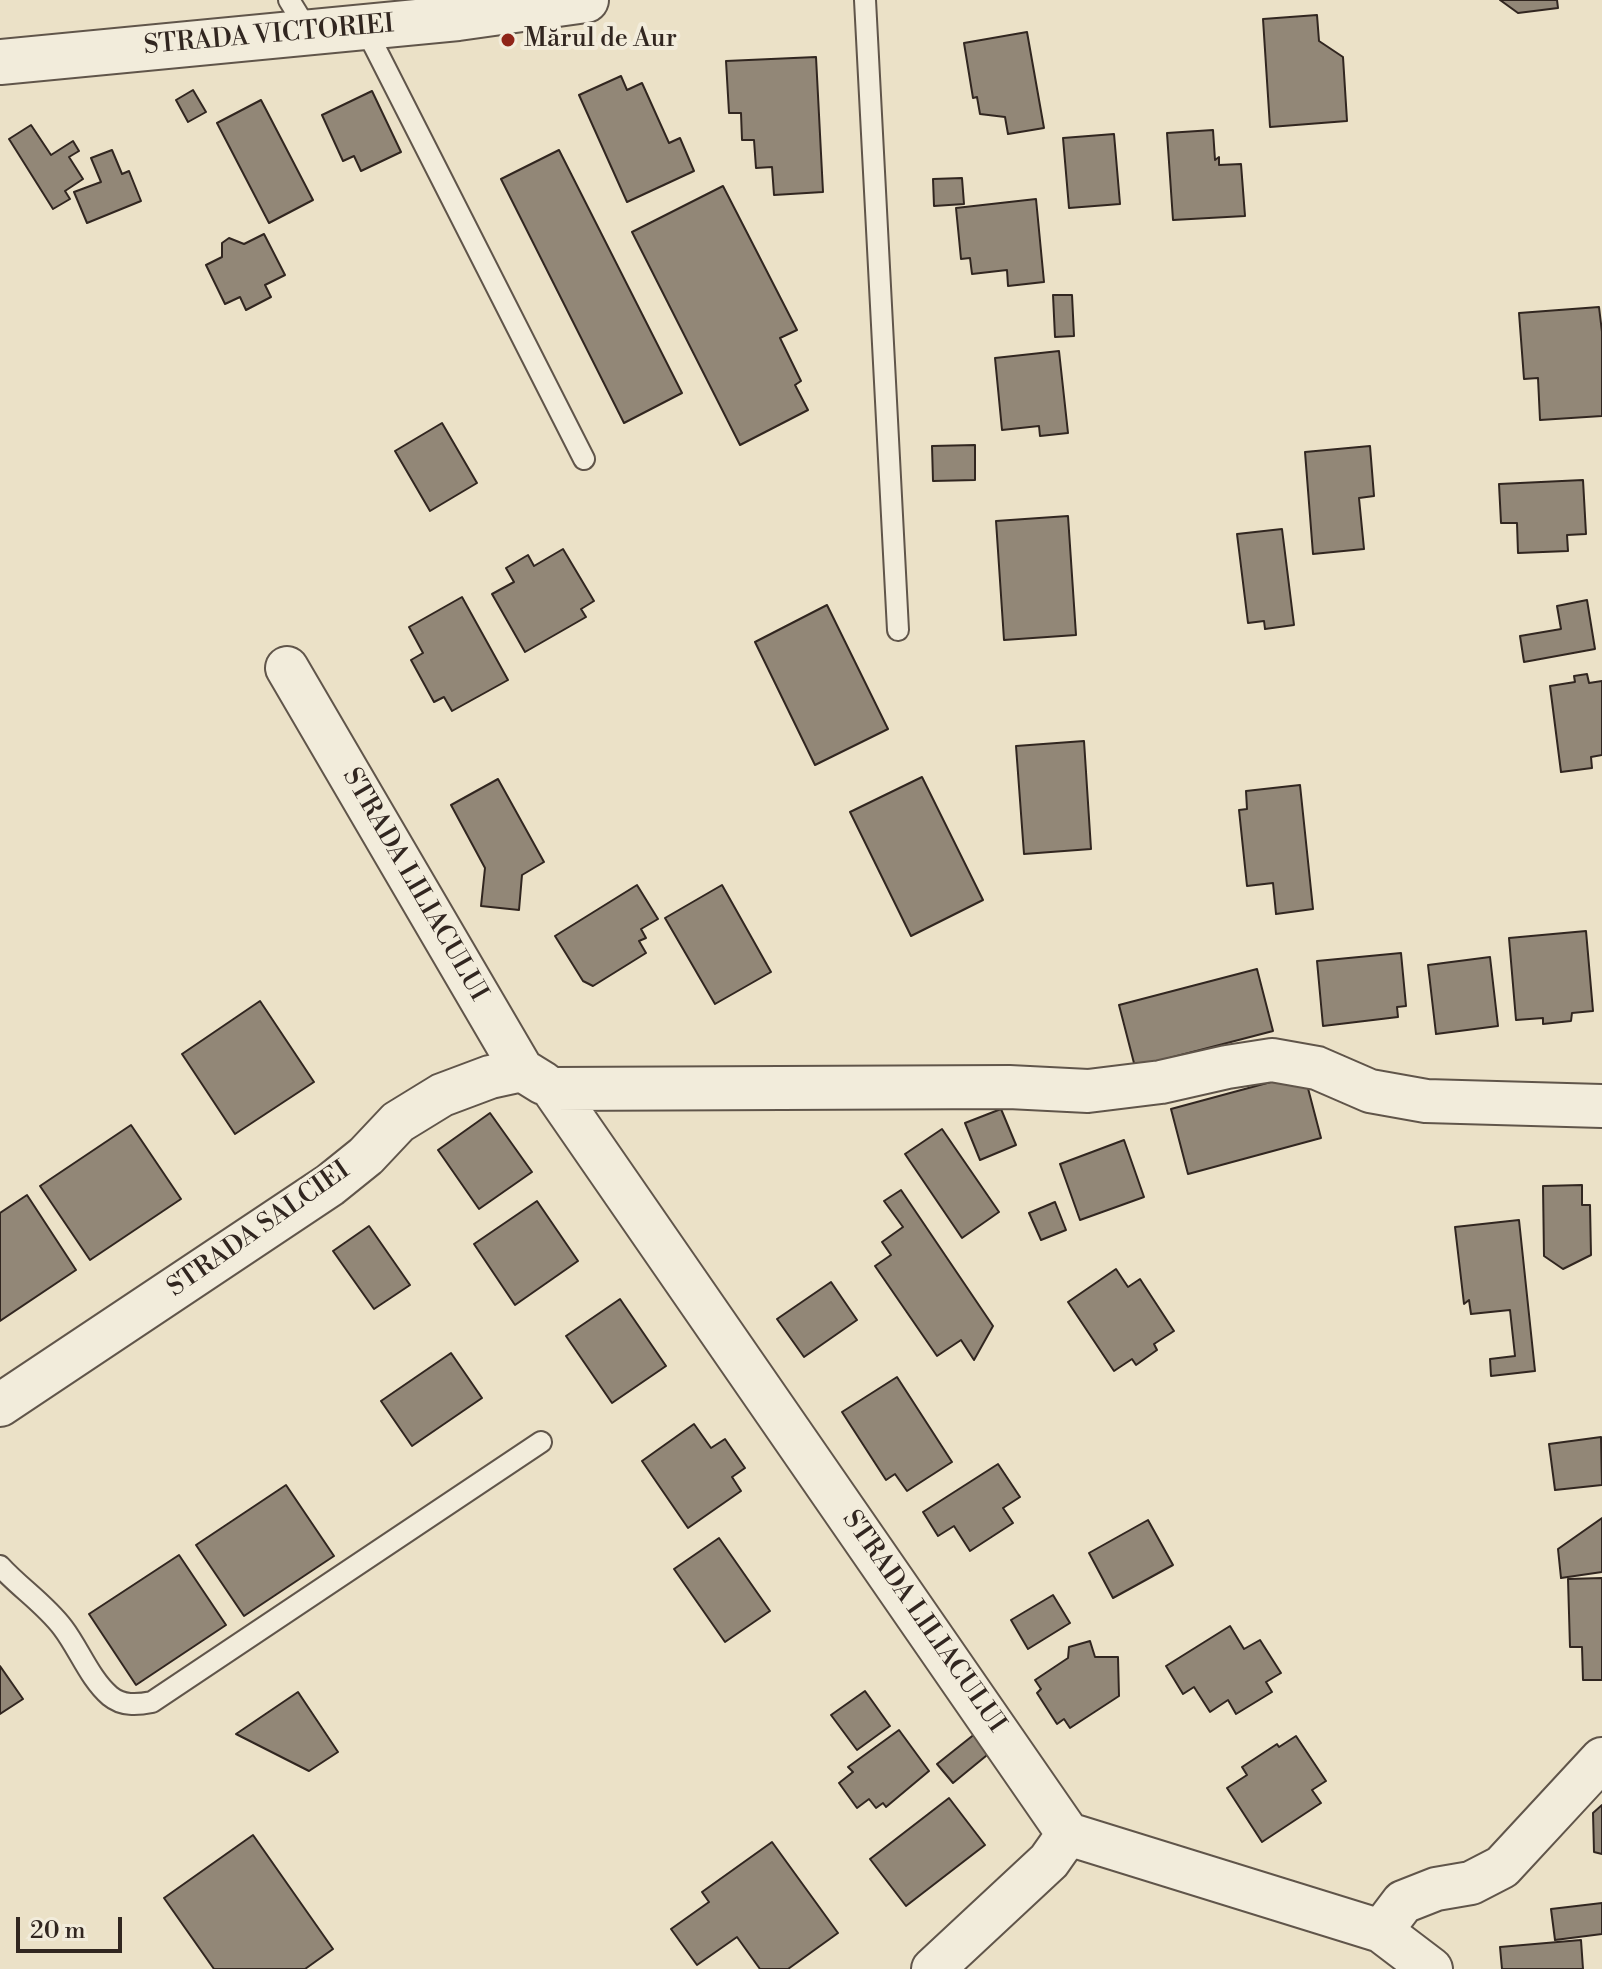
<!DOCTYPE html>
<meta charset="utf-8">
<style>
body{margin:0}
#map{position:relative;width:1602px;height:1969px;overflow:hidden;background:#ebe1c7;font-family:"Libre Bodoni",serif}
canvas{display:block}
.scale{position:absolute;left:16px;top:1917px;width:106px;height:36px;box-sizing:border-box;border:4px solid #312620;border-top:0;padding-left:10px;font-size:24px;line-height:28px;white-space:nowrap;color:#312620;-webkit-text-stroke:6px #f2ecdb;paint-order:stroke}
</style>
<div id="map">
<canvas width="1602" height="1969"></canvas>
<div class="scale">20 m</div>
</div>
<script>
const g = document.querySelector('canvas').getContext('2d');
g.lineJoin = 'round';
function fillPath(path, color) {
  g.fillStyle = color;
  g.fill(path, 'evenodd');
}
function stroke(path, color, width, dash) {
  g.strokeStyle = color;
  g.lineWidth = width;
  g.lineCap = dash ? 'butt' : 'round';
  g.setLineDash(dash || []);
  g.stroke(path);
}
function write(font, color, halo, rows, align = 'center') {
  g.font = font + ' "Libre Bodoni",serif';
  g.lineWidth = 8;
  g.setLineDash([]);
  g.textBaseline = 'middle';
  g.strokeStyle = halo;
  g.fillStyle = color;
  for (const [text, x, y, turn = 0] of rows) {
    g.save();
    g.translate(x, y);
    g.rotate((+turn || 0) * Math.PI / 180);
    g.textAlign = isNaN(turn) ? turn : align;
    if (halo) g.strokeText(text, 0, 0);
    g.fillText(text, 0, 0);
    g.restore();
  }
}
const building = new Path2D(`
 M 1500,0 L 1557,0 L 1558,8 L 1518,13 Z
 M 1317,15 L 1319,41 L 1343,57 L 1347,121 L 1270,127 L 1263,19 Z
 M 1027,32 L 1044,128 L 1008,134 L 1005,117 L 980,114 L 977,97 L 973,98 L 964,43 Z
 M 816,57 L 823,192 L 774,195 L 772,167 L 756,168 L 754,140 L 742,140 L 741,113 L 729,113 L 726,61 Z
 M 621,76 L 627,90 L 642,83 L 669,143 L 680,138 L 694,171 L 627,202 L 579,95 Z
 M 193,90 L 206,112 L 188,122 L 176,100 Z
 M 372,91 L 401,152 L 361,171 L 354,156 L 343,161 L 322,115 Z
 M 261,100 L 313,200 L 269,223 L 217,123 Z
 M 31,125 L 51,155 L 73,141 L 79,151 L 69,157 L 83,179 L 65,191 L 70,199 L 53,209 L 9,139 Z
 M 1213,130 L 1215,160 L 1219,157 L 1219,165 L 1241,164 L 1245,216 L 1173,220 L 1167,133 Z
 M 1114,134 L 1120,204 L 1069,208 L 1063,138 Z
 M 112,150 L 122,174 L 129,171 L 141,201 L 87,223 L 74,192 L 101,182 L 91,158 Z
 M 559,150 L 682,393 L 624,423 L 501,179 Z
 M 962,178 L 964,204 L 934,206 L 933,179 Z
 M 723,186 L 797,330 L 780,338 L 801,381 L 795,385 L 808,410 L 740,445 L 632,232 Z
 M 1036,199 L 1044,282 L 1008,286 L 1007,270 L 972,274 L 970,258 L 961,259 L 956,208 Z
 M 264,234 L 285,275 L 265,285 L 271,297 L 246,310 L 240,297 L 225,304 L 206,265 L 222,257 L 222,243 L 229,238 L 244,244 Z
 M 1053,295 L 1072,295 L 1074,336 L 1055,337 Z
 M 1599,307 L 1602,332 L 1602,416 L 1540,420 L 1538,378 L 1524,379 L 1519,313 Z
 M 1059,351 L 1068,433 L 1040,436 L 1039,426 L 1002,430 L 995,358 Z
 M 442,423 L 477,483 L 430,511 L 395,451 Z
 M 975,445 L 975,480 L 933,481 L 932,446 Z
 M 1370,446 L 1374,496 L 1359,498 L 1364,549 L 1313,554 L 1305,452 Z
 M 1583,480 L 1586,534 L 1567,535 L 1568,551 L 1518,553 L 1517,523 L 1501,523 L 1499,484 Z
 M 1068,516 L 1076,635 L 1004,640 L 996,521 Z
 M 1282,529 L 1294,625 L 1265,629 L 1264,621 L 1248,623 L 1237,534 Z
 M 563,549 L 594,601 L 581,609 L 586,617 L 525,652 L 492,594 L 514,582 L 506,568 L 528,555 L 534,566 Z
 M 462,597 L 508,680 L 452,711 L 444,697 L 434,702 L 411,660 L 423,653 L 409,627 Z
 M 1587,600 L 1595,649 L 1524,662 L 1520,636 L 1561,629 L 1557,606 Z
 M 827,605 L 888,729 L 815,765 L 755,642 Z
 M 1587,674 L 1589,683 L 1602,681 L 1602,755 L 1591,757 L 1592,768 L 1561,772 L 1550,686 L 1575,682 L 1574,676 Z
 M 1084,741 L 1091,849 L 1024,854 L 1016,746 Z
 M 922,777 L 983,900 L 911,936 L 850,812 Z
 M 498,779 L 544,862 L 522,875 L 519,910 L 481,906 L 485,868 L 451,805 Z
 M 1300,785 L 1313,909 L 1276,914 L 1273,883 L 1247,886 L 1239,810 L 1247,809 L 1246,791 Z
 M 637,885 L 658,919 L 641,929 L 646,938 L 639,941 L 646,953 L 593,986 L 583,981 L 555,936 Z
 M 722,885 L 771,972 L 715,1004 L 665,918 Z
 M 1586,931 L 1593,1011 L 1572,1013 L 1571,1021 L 1543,1024 L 1543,1018 L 1516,1020 L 1509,938 Z
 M 1401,953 L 1406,1006 L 1397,1007 L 1398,1017 L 1323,1026 L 1317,961 Z
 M 1490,957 L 1498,1026 L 1436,1034 L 1428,965 Z
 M 1257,969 L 1273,1031 L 1135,1067 L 1119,1005 Z
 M 260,1001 L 314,1082 L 235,1134 L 182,1054 Z
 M 1304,1073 L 1321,1138 L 1188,1174 L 1171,1109 Z
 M 1001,1109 L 1016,1145 L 980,1160 L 965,1123 Z
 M 490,1113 L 532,1172 L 479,1209 L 438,1150 Z
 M 131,1125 L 181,1199 L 90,1260 L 40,1186 Z
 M 942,1129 L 999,1212 L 962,1238 L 905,1154 Z
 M 1124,1140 L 1144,1197 L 1080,1220 L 1060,1164 Z
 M 1582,1185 L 1582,1205 L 1590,1205 L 1591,1255 L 1563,1269 L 1544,1256 L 1543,1186 Z
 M 901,1190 L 993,1326 L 974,1360 L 961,1340 L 937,1356 L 875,1266 L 891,1255 L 882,1242 L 903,1227 L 884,1201 Z
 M 27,1195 L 76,1270 L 0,1321 L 0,1213 Z
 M 537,1201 L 578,1261 L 515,1305 L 474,1244 Z
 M 1055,1202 L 1066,1230 L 1041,1240 L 1029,1213 Z
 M 1519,1220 L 1535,1371 L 1491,1376 L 1490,1359 L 1515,1356 L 1510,1310 L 1471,1314 L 1469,1300 L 1464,1304 L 1455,1227 Z
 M 369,1226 L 410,1285 L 374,1309 L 333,1251 Z
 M 1116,1269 L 1128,1287 L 1140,1279 L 1174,1331 L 1154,1344 L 1157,1350 L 1136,1365 L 1132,1359 L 1114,1371 L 1068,1302 Z
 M 831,1282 L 857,1320 L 804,1357 L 777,1319 Z
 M 620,1299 L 666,1366 L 612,1403 L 566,1336 Z
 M 451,1353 L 482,1398 L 412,1446 L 381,1401 Z
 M 897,1377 L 952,1462 L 907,1491 L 895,1474 L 886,1480 L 842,1412 Z
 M 694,1424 L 711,1448 L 725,1439 L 745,1468 L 732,1477 L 741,1491 L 688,1528 L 642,1461 Z
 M 1601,1437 L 1602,1485 L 1555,1490 L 1549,1444 Z
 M 998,1464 L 1020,1497 L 1003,1508 L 1013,1523 L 970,1551 L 954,1526 L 938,1536 L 923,1512 Z
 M 286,1485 L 334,1556 L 244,1616 L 196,1545 Z
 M 1602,1518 L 1602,1572 L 1561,1578 L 1558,1549 Z
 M 1148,1520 L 1173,1565 L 1113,1598 L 1089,1553 Z
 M 719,1538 L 770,1611 L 725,1642 L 674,1569 Z
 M 179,1555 L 226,1625 L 136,1685 L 89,1614 Z
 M 1602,1578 L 1602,1680 L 1583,1680 L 1582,1647 L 1570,1647 L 1568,1579 Z
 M 1053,1595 L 1070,1623 L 1028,1649 L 1011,1620 Z
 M 1230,1626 L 1244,1649 L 1260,1640 L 1281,1673 L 1266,1682 L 1272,1692 L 1236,1714 L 1228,1700 L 1210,1712 L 1194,1687 L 1183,1694 L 1166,1666 Z
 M 1090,1641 L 1095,1657 L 1118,1657 L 1119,1696 L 1070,1728 L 1064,1719 L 1057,1724 L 1037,1693 L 1041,1689 L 1035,1680 L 1068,1658 L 1069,1647 Z
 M 0,1666 L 23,1699 L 0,1714 Z
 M 865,1691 L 890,1726 L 857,1750 L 831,1715 Z
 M 298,1692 L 338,1752 L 309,1771 L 236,1734 Z
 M 899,1730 L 929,1771 L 886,1807 L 883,1803 L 876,1808 L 869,1799 L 857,1808 L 839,1783 L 853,1772 L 848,1767 Z
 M 976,1733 L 992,1751 L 953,1783 L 937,1764 Z
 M 1296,1736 L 1326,1781 L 1312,1790 L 1321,1803 L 1262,1842 L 1227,1788 L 1247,1775 L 1242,1767 L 1277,1744 L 1279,1747 Z
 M 949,1798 L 985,1845 L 906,1906 L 870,1859 Z
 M 1602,1805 L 1602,1854 L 1594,1852 L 1593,1813 Z
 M 253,1835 L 333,1949 L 305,1969 L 214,1969 L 164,1898 Z
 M 772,1842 L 838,1933 L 788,1969 L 760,1969 L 737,1937 L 697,1965 L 671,1929 L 709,1902 L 702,1892 Z
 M 1602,1903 L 1602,1934 L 1555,1940 L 1551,1909 Z
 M 1581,1940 L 1583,1969 L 1502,1969 L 1500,1947 Z`);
fillPath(building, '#928777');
stroke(building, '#312620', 2);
const service = new Path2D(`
 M 289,0 L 308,31
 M 865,0 L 898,630
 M 364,26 L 584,459
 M 0,1566 C 20,1588 45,1604 63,1628 C 79,1649 90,1679 110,1696 C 122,1706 137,1705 152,1702 L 541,1442`);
const minor = new Path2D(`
 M 287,668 L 522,1070 L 543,1083
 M 0,1405 L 330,1185 L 366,1156 L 398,1122 L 442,1095 L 490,1077 L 522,1070
 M 1381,1931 L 1403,1902 L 1436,1889 L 1471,1883 L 1502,1867 L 1602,1759
 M 933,1969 L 1049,1861 L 1068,1834
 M 1431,1969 L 1381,1931 L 1068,1834 L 553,1089 L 1009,1087 L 1088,1091 L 1161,1082 L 1227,1067 L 1272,1060 L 1317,1068 L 1370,1091 L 1426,1101 L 1602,1106`);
const tertiary = new Path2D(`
 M 0,62 L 458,18 L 586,0`);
stroke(service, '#60554a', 24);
stroke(minor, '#60554a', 46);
stroke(tertiary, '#60554a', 48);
stroke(service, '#f2ecdb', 20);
stroke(minor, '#f2ecdb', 42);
stroke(tertiary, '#f2ecdb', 44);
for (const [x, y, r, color] of [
 [508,40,8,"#8f2418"]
]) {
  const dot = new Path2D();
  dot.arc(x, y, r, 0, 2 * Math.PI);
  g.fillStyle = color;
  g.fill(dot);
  stroke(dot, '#f2ecdb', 3);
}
write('26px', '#312620', '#f2ecdb', [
 ["STRADA VICTORIEI",269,36,-5],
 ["STRADA LILIACULUI",414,885,60],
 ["STRADA SALCIEI",259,1230,-35],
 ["STRADA LILIACULUI",923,1622,55]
]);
write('26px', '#312620', '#f2ecdb', [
 ["Mărul de Aur",524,40]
], 'left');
</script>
